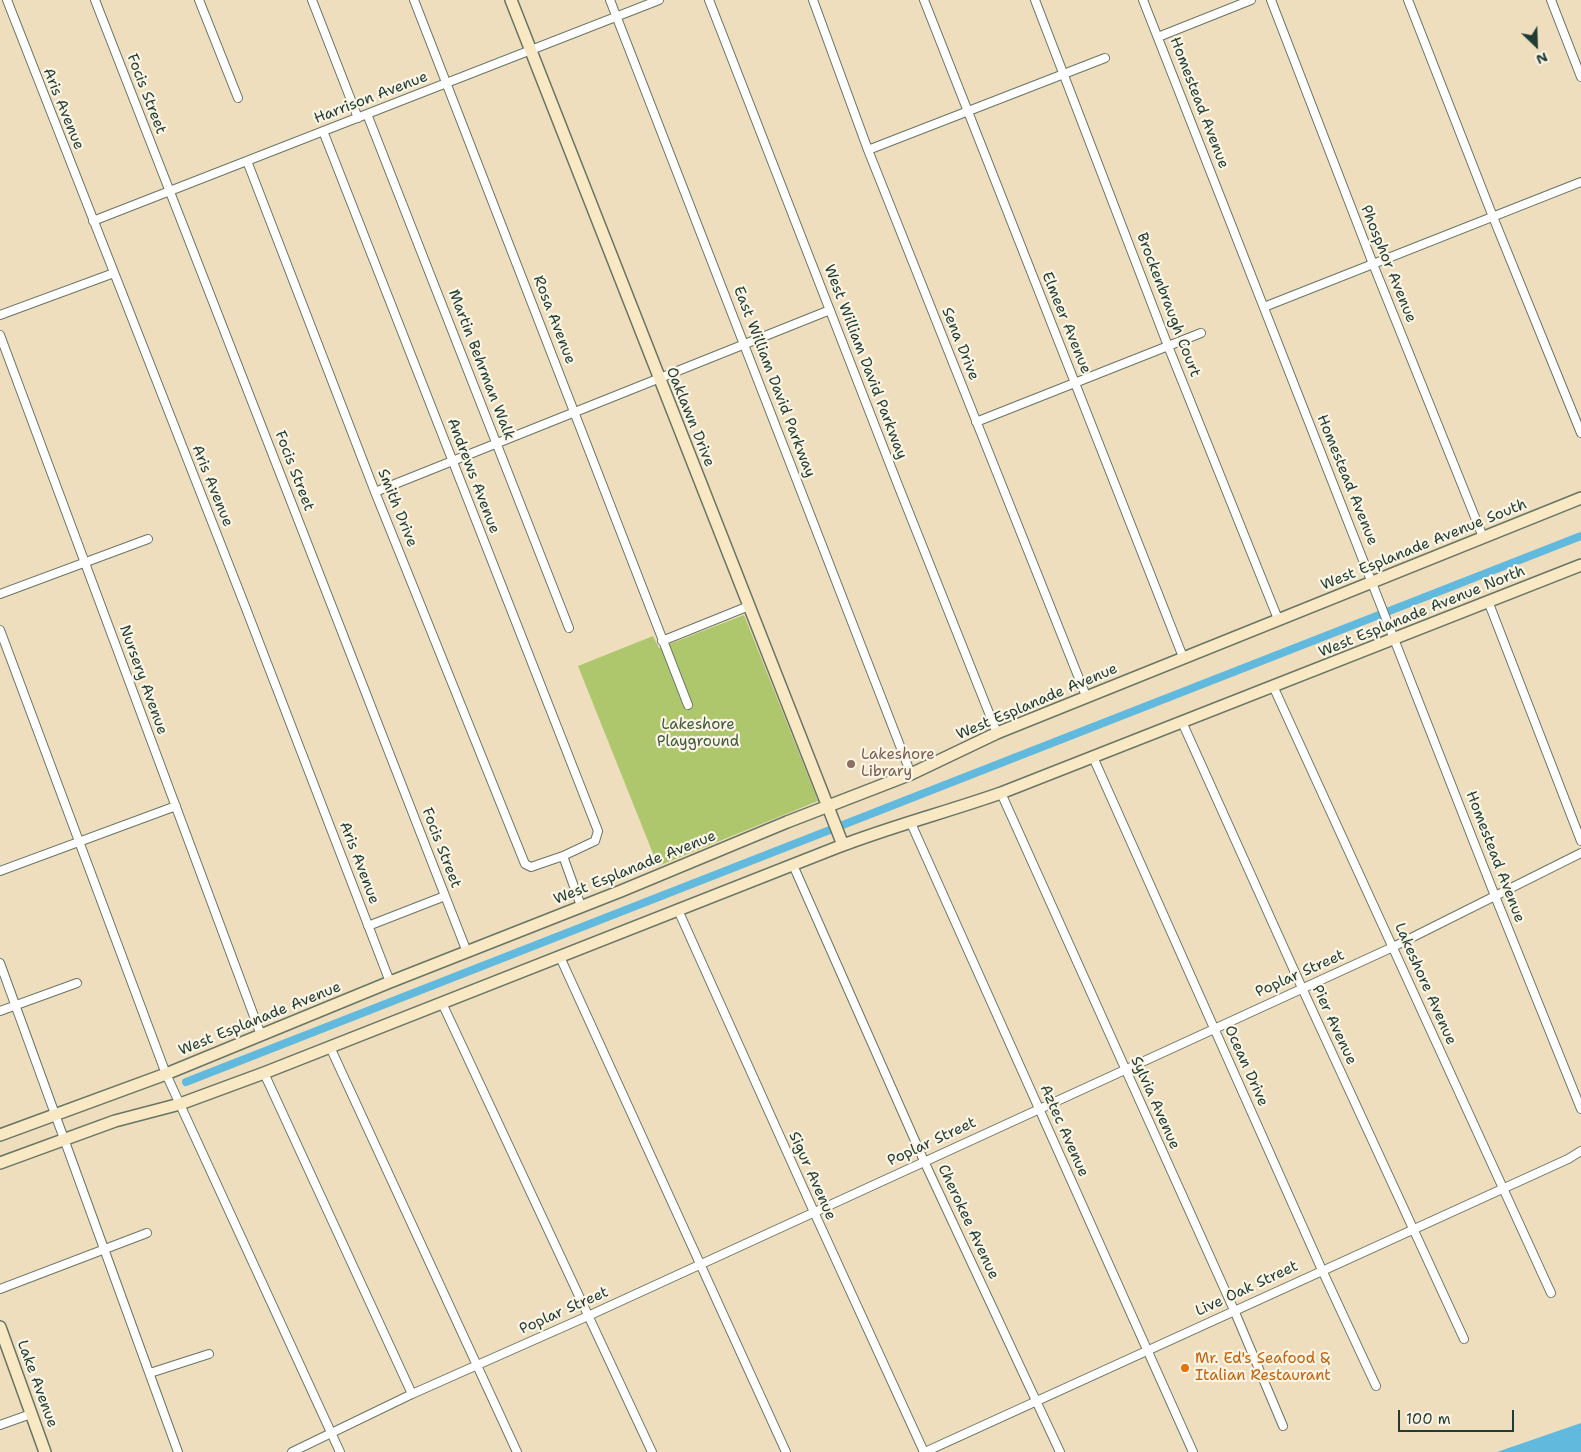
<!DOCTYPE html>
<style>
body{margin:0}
#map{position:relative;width:1581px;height:1452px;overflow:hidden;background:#eedebd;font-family:"Shantell Sans",sans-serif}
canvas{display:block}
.north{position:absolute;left:1511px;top:20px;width:50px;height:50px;-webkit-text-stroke:4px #fcf5e5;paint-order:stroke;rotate:156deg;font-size:14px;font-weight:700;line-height:20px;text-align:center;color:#1f3d34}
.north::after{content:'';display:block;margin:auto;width:18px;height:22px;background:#1f3d34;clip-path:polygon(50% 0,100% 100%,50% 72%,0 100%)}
.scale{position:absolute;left:1398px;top:1410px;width:116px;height:22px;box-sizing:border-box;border:2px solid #1f3d34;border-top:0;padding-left:6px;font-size:15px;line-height:18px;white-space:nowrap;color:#1f3d34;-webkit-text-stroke:4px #fcf5e5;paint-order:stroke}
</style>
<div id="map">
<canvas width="1581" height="1452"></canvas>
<div class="north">N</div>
<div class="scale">100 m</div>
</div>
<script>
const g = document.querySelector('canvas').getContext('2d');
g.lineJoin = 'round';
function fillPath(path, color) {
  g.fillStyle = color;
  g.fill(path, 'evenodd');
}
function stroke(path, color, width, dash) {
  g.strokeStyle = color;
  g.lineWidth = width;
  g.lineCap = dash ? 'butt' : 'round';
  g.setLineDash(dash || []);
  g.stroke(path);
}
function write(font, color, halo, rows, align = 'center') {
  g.font = font + ' "Shantell Sans",sans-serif';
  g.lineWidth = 4.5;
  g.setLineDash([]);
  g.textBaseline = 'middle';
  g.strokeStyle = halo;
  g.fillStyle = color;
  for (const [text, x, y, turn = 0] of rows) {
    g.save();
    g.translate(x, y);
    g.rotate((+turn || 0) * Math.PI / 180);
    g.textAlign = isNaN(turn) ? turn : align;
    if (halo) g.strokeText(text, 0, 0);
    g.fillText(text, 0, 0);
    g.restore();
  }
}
fillPath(new Path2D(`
 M 744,615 L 818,801 L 658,866 L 578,666 L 653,636 L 659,648 Z`), '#aec76c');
fillPath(new Path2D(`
 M 1581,1423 L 1581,1452 L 1497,1452 Z`), '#61bade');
stroke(new Path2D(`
 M 186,1082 L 1581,536`), '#61bade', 8);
const street = new Path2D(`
 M 7,0 L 245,606 L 390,982
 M 95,0 L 467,952
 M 199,0 L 238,98
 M 312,0 L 358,118
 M 414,0 L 688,705
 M 610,0 L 911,774
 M 709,0 L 898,485 L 997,733
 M 813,0 L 868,150 L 1086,696
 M 924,0 L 1183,657
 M 1035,0 L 1168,346 L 1278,619
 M 1143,0 L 1495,896 L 1581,1109
 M 1271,0 L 1373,264 L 1483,537
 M 1408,0 L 1493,217 L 1581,433
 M 1551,0 L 1581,77
 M 1158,37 L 1251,0
 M 367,114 L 569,628
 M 868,150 L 1105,58
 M 247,161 L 375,492 L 525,864 L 531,867 L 563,856 L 595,841 L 598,831 L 323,131
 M 93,221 L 659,0
 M 1264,307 L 1581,182
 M 0,315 L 114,273
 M 0,335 L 261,1035
 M 976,422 L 1201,333
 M 375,492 L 830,310
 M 0,594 L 148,539
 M 1488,601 L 1581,841
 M 0,630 L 166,1074 L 340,1452
 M 662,641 L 749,606
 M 1273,686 L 1551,1293
 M 1182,722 L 1302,988 L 1464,1339
 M 1093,757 L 1322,1270 L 1376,1386
 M 1001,793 L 1234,1310 L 1283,1426
 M 910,821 L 1193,1452
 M 563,856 L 581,906
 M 793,865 L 924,1161 L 1060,1452
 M 0,871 L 176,806
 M 678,910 L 814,1212 L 924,1452
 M 368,926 L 445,896
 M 560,957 L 786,1452
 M 0,963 L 178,1452
 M 442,1003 L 652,1452
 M 0,1011 L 77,983
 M 330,1047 L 517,1452
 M 264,1073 L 412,1394
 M 0,1289 L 147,1233
 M 150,1373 L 209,1354
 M 0,1425 L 31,1414
 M 292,1452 L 412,1394 L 588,1316 L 1393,947 L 1581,853
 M 925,1452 L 1568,1159 L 1581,1151`);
const secondary = new Path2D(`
 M 511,0 L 843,845
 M 0,1135 L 166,1074 L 390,982 L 621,891 L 787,822 L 911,774 L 997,733 L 1581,498
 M 0,1163 L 115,1121 L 180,1104 L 264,1073 L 838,847 C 892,826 947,812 1001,793 L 1581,565
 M 0,1327 L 45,1452`);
stroke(street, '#677564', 10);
stroke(secondary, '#677564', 14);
stroke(street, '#fff', 8);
stroke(secondary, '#f8e8c3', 11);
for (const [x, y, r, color] of [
 [851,764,5,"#8d6e63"],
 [1185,1368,5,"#e8710a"]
]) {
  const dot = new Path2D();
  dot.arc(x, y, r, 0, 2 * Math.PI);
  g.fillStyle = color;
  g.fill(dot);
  stroke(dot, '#fcf5e5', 2);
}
write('15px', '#1f3d34', '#fcf5e5', [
 ["Focis Street",146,94,69],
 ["Harrison Avenue",371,98,-21],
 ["Homestead Avenue",1199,103,69],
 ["Aris Avenue",63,109,68],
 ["Phosphor Avenue",1388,264,68],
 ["Brockenbraugh Court",1168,305,69],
 ["Rosa Avenue",554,320,69],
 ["Elmeer Avenue",1066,323,68],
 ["Sena Drive",960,344,68],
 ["West William David Parkway",865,362,69],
 ["Martin Behrman Walk",481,365,69],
 ["East William David Parkway",774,382,69],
 ["Oaklawn Drive",690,417,68],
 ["Focis Street",294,471,69],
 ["Andrews Avenue",473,476,69],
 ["Homestead Avenue",1347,480,68],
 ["Aris Avenue",212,486,68],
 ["Smith Drive",397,508,68],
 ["West Esplanade Avenue South",1424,545,-22],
 ["West Esplanade Avenue North",1422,612,-22],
 ["Nursery Avenue",143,680,70],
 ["West Esplanade Avenue",1037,702,-23],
 ["Focis Street",441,848,69],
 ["Homestead Avenue",1495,857,69],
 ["Aris Avenue",359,863,69],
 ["West Esplanade Avenue",635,868,-22],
 ["Poplar Street",1300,974,-24],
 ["Lakeshore Avenue",1425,984,66],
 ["West Esplanade Avenue",260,1019,-22],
 ["Pier Avenue",1334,1025,65],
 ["Ocean Drive",1246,1066,66],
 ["Sylvia Avenue",1155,1103,66],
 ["Aztec Avenue",1064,1131,66],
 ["Poplar Street",932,1142,-25],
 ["Sigur Avenue",812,1176,66],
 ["Cherokee Avenue",968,1222,65],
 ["Live Oak Street",1247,1289,-25],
 ["Poplar Street",564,1311,-24],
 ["Lake Avenue",37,1384,70]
]);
write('15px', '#3c593f', '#fcf5e5', [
 ["Lakeshore",698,725],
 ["Playground",698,742]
]);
write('15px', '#785e54', '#fcf5e5', [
 ["Lakeshore",861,755],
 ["Library",861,772]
], 'left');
write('15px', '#c56008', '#fcf5e5', [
 ["Mr. Ed's Seafood &",1195,1359],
 ["Italian Restaurant",1195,1376]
], 'left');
</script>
